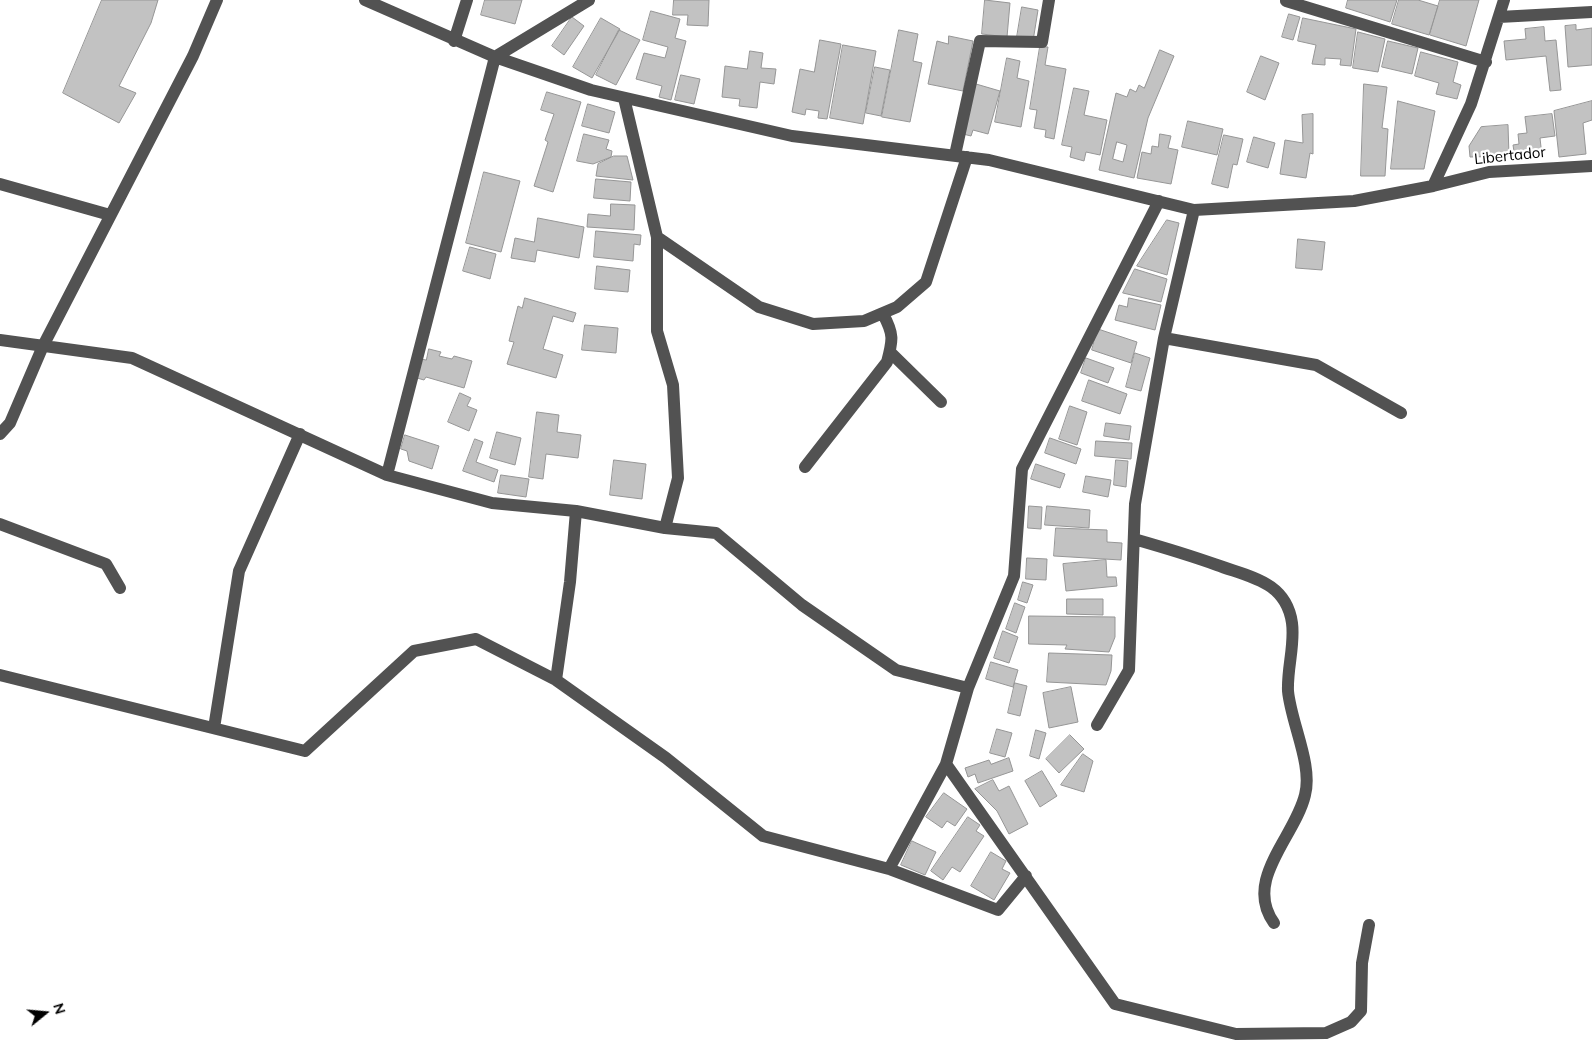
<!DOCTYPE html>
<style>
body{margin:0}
#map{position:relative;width:1592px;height:1058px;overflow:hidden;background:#fff;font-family:Mulish,sans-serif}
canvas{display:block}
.north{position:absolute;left:20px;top:988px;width:50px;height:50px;-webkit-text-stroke:4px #fff;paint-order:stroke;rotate:73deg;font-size:14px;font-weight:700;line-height:20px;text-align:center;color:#000}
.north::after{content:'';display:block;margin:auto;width:18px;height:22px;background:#000;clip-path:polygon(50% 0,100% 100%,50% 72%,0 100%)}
</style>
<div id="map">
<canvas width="1592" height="1058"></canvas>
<div class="north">N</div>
</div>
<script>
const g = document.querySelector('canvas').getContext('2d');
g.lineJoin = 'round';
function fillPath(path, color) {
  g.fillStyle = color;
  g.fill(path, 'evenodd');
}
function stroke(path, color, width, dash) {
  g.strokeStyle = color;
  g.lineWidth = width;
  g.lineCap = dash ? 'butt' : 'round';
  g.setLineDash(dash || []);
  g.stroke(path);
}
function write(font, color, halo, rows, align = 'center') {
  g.font = font + ' Mulish,sans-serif';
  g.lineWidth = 4.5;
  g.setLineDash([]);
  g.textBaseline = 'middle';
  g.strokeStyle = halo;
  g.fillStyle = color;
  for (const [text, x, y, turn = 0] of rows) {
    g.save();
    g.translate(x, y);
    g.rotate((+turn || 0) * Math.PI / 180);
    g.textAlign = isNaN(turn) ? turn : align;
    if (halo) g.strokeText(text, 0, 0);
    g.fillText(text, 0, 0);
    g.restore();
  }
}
const building = new Path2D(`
 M 102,0 L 158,0 L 151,23 L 119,86 L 136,93 L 119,123 L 63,93 Z
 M 485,0 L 522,0 L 515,24 L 481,15 Z
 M 674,0 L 709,0 L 708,26 L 687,25 L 688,15 L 673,15 Z
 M 985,0 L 1010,3 L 1007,37 L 982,34 Z
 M 1348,0 L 1397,0 L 1390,22 L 1346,8 Z
 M 1399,0 L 1418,0 L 1438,6 L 1429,35 L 1392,24 Z
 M 1440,0 L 1479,0 L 1466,46 L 1430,35 Z
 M 1022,7 L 1038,10 L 1033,41 L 1017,37 Z
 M 651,11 L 680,19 L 675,38 L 686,41 L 671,100 L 659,97 L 662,86 L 636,79 L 644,53 L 665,58 L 668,47 L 643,40 Z
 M 1289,14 L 1300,17 L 1293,40 L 1282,37 Z
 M 572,17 L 584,26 L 564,55 L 552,46 Z
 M 601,18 L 620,29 L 592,78 L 573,67 Z
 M 1303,18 L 1356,29 L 1351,66 L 1340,65 L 1341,59 L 1325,58 L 1325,65 L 1312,64 L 1316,45 L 1298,41 Z
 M 1576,25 L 1576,30 L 1592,28 L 1592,65 L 1568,67 L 1565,26 Z
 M 1544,27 L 1545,41 L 1556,40 L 1561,90 L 1550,91 L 1546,56 L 1506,60 L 1504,41 L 1526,39 L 1525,29 Z
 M 619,30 L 640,40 L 616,85 L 596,75 Z
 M 899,30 L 918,34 L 913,61 L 922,63 L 910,122 L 882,117 Z
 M 1358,32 L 1385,39 L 1378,72 L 1353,68 Z
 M 949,36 L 973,41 L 963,91 L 928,84 L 937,41 L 948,44 Z
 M 820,40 L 841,44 L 827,119 L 818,118 L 819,111 L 806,109 L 805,115 L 792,112 L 800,69 L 814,72 Z
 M 1388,41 L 1418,48 L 1412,74 L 1382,67 Z
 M 843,45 L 876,51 L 863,124 L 830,118 Z
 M 1040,47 L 1048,47 L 1045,65 L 1066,69 L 1054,139 L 1045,137 L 1046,130 L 1034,128 L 1037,110 L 1030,109 Z
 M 1160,50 L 1174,56 L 1148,118 L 1134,178 L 1099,170 L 1116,93 L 1127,97 L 1130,89 L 1136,92 L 1139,85 L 1144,88 ZM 1117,142 L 1127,145 L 1123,162 L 1113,159 Z
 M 750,51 L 763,53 L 761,68 L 776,69 L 774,84 L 760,82 L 757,108 L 739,106 L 740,99 L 722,97 L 725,66 L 747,69 Z
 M 1421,52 L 1458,62 L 1453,82 L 1461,85 L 1457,99 L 1436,94 L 1439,83 L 1415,76 Z
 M 1261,56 L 1279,63 L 1265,100 L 1247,92 Z
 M 1007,58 L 1020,61 L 1017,78 L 1029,81 L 1021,127 L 995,122 Z
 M 875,67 L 890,70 L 881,116 L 866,113 Z
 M 681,75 L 700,79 L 694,104 L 675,100 Z
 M 976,84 L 1000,91 L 988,134 L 973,130 L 971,136 L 963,134 Z
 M 1364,84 L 1387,87 L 1382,128 L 1388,129 L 1385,176 L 1361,176 Z
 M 1074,88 L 1089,91 L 1084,115 L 1107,120 L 1100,155 L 1086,152 L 1084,161 L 1070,157 L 1072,147 L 1062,145 Z
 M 547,92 L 581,102 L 553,192 L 534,186 L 548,142 L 545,140 L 554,114 L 541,110 Z
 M 1398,101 L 1435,111 L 1424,169 L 1391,169 Z
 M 1592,101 L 1592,120 L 1583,123 L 1586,154 L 1559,157 L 1554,111 Z
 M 588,104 L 615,112 L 609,133 L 582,126 Z
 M 1313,114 L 1313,154 L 1310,153 L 1306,178 L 1280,174 L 1285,140 L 1303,143 L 1302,115 Z
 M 1552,114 L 1555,136 L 1540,138 L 1542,156 L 1515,158 L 1513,145 L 1519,144 L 1518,134 L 1527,133 L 1525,117 Z
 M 1188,121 L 1223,129 L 1217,155 L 1182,147 Z
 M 1508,125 L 1509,156 L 1470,157 L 1469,146 L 1481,127 Z
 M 584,134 L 609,140 L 606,149 L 612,151 L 611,157 L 593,164 L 577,161 Z
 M 1160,134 L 1171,136 L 1168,148 L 1178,150 L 1171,184 L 1137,178 L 1142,152 L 1151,154 L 1152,146 L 1158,147 Z
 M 1224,135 L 1243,139 L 1237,165 L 1233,164 L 1228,188 L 1212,184 Z
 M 1254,137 L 1275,143 L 1268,168 L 1247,162 Z
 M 614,156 L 627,156 L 633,180 L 596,176 L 598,164 Z
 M 484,172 L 520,181 L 501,252 L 466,243 Z
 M 596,179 L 631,182 L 630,201 L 594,198 Z
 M 611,204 L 635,205 L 634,230 L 587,227 L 588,214 L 610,216 Z
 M 538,218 L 584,227 L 579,258 L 537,250 L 535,262 L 511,258 L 515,238 L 534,242 Z
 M 1167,220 L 1179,223 L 1167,275 L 1137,266 Z
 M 596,231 L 641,235 L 640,245 L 634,244 L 633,261 L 594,257 Z
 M 1298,239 L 1325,242 L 1322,270 L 1296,268 Z
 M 470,247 L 496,254 L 490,279 L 463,271 Z
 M 597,266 L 630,270 L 628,292 L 595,289 Z
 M 1135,269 L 1167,279 L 1161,302 L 1123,293 Z
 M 525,298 L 576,313 L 573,322 L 553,316 L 543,349 L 563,355 L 556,378 L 507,364 L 514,342 L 509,341 L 518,306 L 522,308 Z
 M 1129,298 L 1161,305 L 1155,330 L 1115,320 L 1119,305 L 1127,307 Z
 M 585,325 L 618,328 L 616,353 L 582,350 Z
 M 1098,329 L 1137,342 L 1131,363 L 1092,350 Z
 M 429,349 L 441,352 L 439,356 L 452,359 L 454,356 L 472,361 L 464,388 L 426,377 L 424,380 L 417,378 L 421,359 L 426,360 Z
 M 1135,353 L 1150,358 L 1141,391 L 1126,387 Z
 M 1086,358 L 1114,368 L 1108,383 L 1081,373 Z
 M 1089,380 L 1127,394 L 1120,414 L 1082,401 Z
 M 460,393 L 471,398 L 467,406 L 477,410 L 469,431 L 448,422 Z
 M 1070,406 L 1087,412 L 1077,445 L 1059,439 Z
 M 537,412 L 559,415 L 557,432 L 581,435 L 578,458 L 546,454 L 543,479 L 529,477 Z
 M 1106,423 L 1131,426 L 1129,440 L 1104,436 Z
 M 497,432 L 521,438 L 515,465 L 490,458 Z
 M 405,435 L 439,446 L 432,469 L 409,461 L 407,451 L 401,449 Z
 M 1050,438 L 1081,449 L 1076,464 L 1045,453 Z
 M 475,439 L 483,442 L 476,462 L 498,470 L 494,482 L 463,471 Z
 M 1096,441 L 1132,443 L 1131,459 L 1095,456 Z
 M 614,460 L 646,464 L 642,499 L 610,495 Z
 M 1116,460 L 1128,461 L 1126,487 L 1114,485 Z
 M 1036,464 L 1065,474 L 1060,488 L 1031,479 Z
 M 501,475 L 529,479 L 526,497 L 498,493 Z
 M 1086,476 L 1111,480 L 1108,497 L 1083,492 Z
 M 1029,506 L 1042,507 L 1041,529 L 1028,528 Z
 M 1047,506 L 1090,510 L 1089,528 L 1045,525 Z
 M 1056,528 L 1107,530 L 1107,542 L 1122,543 L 1121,560 L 1054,556 Z
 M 1027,558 L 1047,559 L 1046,580 L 1026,579 Z
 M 1106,560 L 1107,577 L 1116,577 L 1117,586 L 1066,591 L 1063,564 Z
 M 1023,582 L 1033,585 L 1027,603 L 1018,600 Z
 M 1067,599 L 1103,599 L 1103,615 L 1067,614 Z
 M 1015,603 L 1025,607 L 1016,633 L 1006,629 Z
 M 1029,616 L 1115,617 L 1115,637 L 1109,652 L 1065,649 L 1067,645 L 1029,644 Z
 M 1003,631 L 1018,637 L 1009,663 L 994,658 Z
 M 1049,653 L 1112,655 L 1111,671 L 1106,685 L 1047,682 Z
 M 991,662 L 1018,670 L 1013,687 L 986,679 Z
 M 1015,683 L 1027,686 L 1020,716 L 1008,713 Z
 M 1071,687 L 1078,722 L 1049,728 L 1043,693 Z
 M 997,729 L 1012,733 L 1005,757 L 990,753 Z
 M 1036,730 L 1046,733 L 1039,759 L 1030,756 Z
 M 1070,735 L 1084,749 L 1059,773 L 1046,759 Z
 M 1083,754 L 1093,761 L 1084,792 L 1061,785 Z
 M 1009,758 L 1013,771 L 978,783 L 975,774 L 968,777 L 965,768 L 989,760 L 991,764 Z
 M 1042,771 L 1057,796 L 1040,807 L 1025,781 Z
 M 993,780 L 999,791 L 1009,786 L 1028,824 L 1009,834 L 997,811 L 975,789 Z
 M 944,793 L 967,809 L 955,826 L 947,821 L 942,828 L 926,817 Z
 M 968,817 L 980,825 L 976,831 L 984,836 L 960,872 L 952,867 L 943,880 L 931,871 Z
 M 912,841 L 936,852 L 925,875 L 901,865 Z
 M 991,852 L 1006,861 L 1002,869 L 1010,873 L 994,900 L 971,886 Z`);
fillPath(building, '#c2c2c2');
stroke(building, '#969696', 1);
stroke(new Path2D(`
 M 365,0 L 495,57 L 591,90 L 792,136 L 989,160 L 1194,210 L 1354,201 L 1433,186 L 1489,172 L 1592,166
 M 1286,1 L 1486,62
 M 1499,17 L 1592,12
 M 454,41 L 467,0
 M 624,98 L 657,237 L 759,307 L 813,324 L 864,321 L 897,307 L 926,282 L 967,157
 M 955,155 L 980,41 L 1042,42 L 1049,0
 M 0,184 L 110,215
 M 1433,186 L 1471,104 L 1504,0
 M 657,237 L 657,331 L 673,385 L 678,478 L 665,528
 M 1164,338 L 1316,365 L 1401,413
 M 0,340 L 132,358 L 387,475 L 492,503 L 576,511 L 665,528 L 716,533 L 802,605 L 896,670 L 968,688 L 946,764 L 1115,1004 L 1236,1034 L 1326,1033 L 1351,1022 L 1361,1011 L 1362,963 L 1369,925
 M 890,352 L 941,402
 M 0,434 L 10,423 L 43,346 L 193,56 L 217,0
 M 805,467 L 887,362 C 893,340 894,334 883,314
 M 387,475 L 495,57 L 589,0
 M 0,524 L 106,564 L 120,588
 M 1134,539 C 1162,547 1189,555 1217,565 C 1249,577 1286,581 1292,623 C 1295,645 1287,668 1288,691 C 1291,723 1313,765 1305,795 C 1295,837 1243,880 1274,923
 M 0,675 L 305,751 L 414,651 L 476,639 L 556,680 L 666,758 L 763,836 L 889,869 L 998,910 L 1026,876
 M 556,680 L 570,582 L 576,511
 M 968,688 L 1014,576 L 1022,469 L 1159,201
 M 1097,725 L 1129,670 L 1135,504 L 1164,338 L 1194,210
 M 214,728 L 239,571 L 300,434
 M 889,869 L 946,764`), '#525252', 12);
write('15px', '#000', '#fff', [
 ["Libertador",1510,156,-6]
]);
</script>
